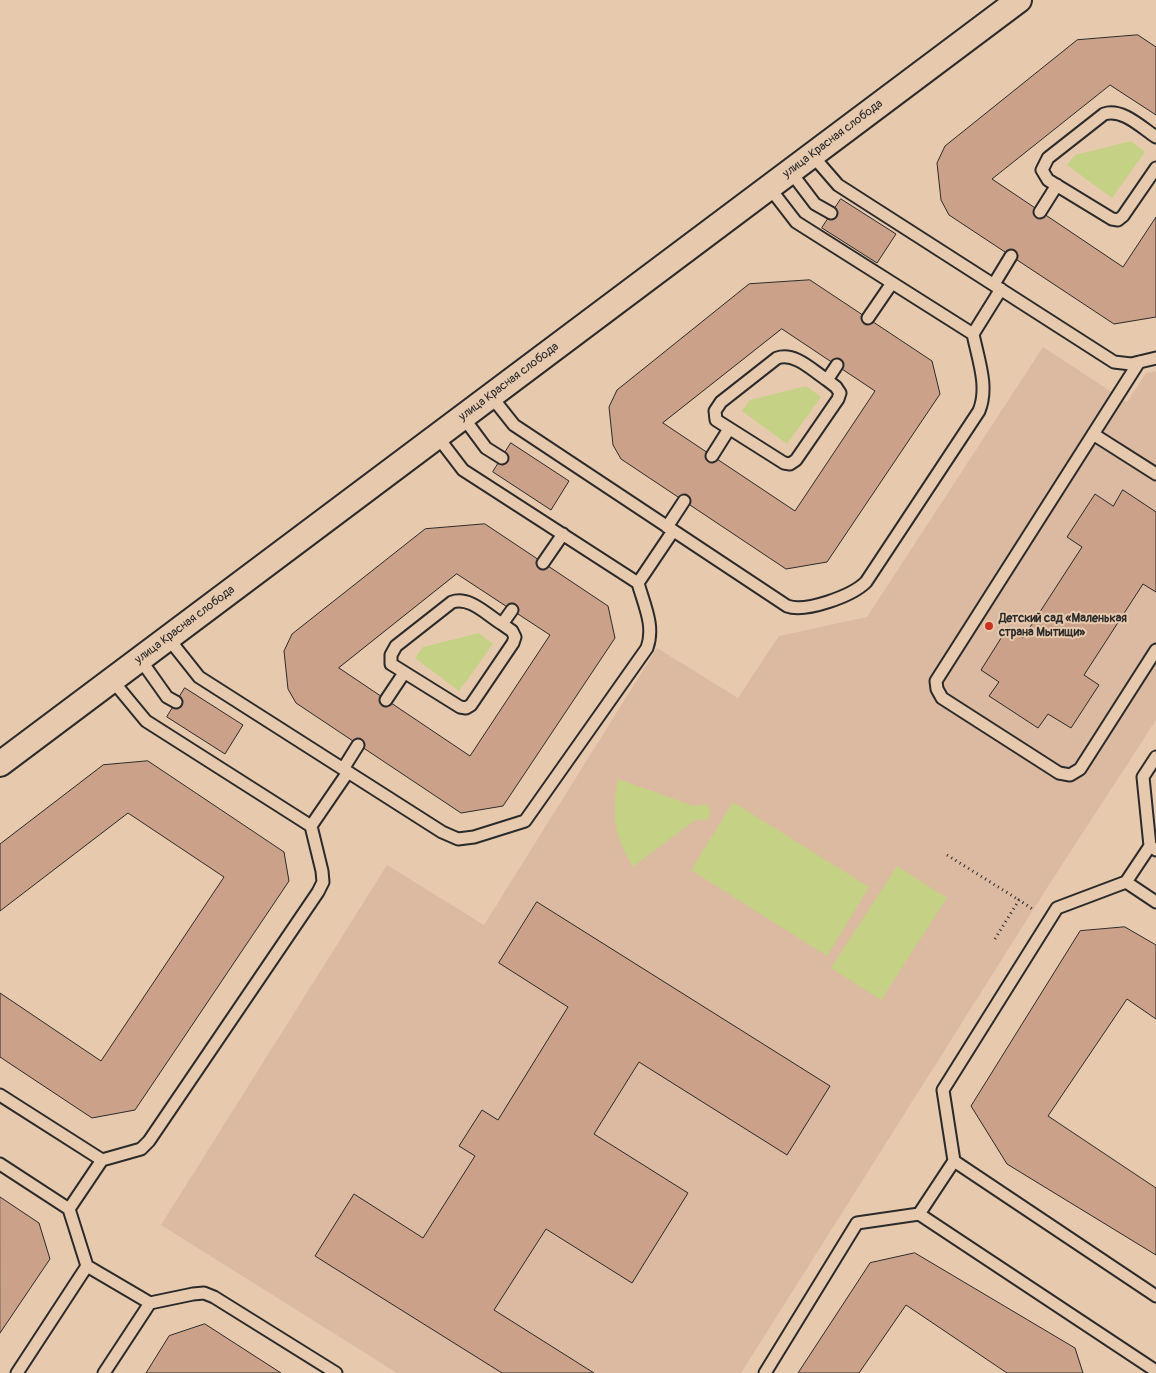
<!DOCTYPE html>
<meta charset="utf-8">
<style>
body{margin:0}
canvas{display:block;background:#e7c9ae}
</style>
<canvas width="1156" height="1373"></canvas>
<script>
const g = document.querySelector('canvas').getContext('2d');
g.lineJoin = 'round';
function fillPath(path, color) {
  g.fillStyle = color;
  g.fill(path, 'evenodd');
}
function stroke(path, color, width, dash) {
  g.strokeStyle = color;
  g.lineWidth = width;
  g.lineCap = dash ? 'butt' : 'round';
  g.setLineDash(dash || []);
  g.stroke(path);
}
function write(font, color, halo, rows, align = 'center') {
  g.font = font + ' Pangolin,sans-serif';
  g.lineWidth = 4;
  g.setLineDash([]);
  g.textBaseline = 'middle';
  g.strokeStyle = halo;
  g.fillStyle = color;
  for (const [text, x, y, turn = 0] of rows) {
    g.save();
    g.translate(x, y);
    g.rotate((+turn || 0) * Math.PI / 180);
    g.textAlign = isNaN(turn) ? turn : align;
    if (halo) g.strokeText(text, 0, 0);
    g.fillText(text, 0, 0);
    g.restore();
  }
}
fillPath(new Path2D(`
 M 1043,347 L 1127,402 L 1146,373 L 1156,371 L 1156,720 L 1045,891 L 741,1373 L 397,1373 L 161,1225 L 387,865 L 484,925 L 657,648 L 738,698 L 779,636 L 867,617 Z`), '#dbbaa1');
fillPath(new Path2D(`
 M 1131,141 L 1145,152 L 1112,198 L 1067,165 L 1075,155 Z
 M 806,386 L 821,397 L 787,444 L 742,411 L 750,400 Z
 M 479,633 L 493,644 L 459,691 L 415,658 L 423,647 Z
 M 618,779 L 694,806 L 706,804 C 711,810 711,814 707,820 L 695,820 L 633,867 C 614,834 611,816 618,779 Z
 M 733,802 L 869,887 L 827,956 L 691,870 Z
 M 897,866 L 947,898 L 881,1000 L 831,968 Z`), '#c5d184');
const building = new Path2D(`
 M 1138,35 L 1156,47 L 1156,115 L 1110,85 L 992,179 L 1123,267 L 1156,217 L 1156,317 L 1114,324 L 949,215 L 941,200 L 937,163 L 945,146 L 1077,40 Z
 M 841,199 L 896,234 L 877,263 L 822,228 Z
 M 810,280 L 932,361 L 940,394 L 827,562 L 786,569 L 621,459 L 613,445 L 609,407 L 617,390 L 749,284 ZM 782,329 L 875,391 L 795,511 L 663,423 Z
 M 511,443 L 569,481 L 551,510 L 493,472 Z
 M 1123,490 L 1156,512 L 1156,592 L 1143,584 L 1084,675 L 1099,685 L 1071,728 L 1048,714 L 1038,728 L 989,696 L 999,682 L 981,670 L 1008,627 L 1023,638 L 1082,547 L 1067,537 L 1095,494 L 1113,506 Z
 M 485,524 L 608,606 L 615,638 L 503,806 L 461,813 L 296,703 L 288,689 L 284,651 L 292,634 L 425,529 ZM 457,574 L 550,635 L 470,756 L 339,668 Z
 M 185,688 L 243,725 L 225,754 L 167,717 Z
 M 148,761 L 284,852 L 289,881 L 135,1110 L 92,1118 L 0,1057 L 0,993 L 101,1061 L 224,877 L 128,813 L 0,911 L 0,844 L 103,765 Z
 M 537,902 L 830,1086 L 787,1155 L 639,1062 L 594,1134 L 688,1193 L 632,1283 L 546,1229 L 494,1310 L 594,1373 L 502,1373 L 315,1256 L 354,1194 L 423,1238 L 475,1156 L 459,1146 L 482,1110 L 498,1120 L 568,1007 L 499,963 Z
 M 1125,927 L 1156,945 L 1156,1019 L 1127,999 L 1048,1116 L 1156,1188 L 1156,1255 L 1007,1164 L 971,1106 L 1080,931 Z
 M 0,1197 L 39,1223 L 50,1259 L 0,1333 Z
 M 915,1253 L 1075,1348 L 1083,1373 L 1007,1373 L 906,1305 L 859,1373 L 798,1373 L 870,1263 Z
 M 205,1324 L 281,1373 L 146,1373 L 169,1336 Z`);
fillPath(building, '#cba189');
stroke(building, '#2b2b2b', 1);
const lane = new Path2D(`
 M 1156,137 C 1141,127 1122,108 1104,114 L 1048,158 L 1042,170 L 1048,180 L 1112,219 L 1118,220 L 1123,216 L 1156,168
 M 812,155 L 838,185 L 1114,362 L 1131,364 L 1156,358
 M 790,171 L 815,204 L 831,213
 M 769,187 L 796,222 L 973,334
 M 1040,212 L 1057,185
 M 994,284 L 1011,256
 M 868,318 L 892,283
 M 1139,362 L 936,681 L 937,689 L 942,698 L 1059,773 L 1070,775 L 1080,769 L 1156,650
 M 827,380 L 836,387 L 840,393 L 838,399 L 796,460 L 790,464 L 784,463 L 716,420 L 715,411 L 721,402 L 777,358 C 795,352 812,370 827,380 L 837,365
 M 491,396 L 514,425 L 787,606 C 805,613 852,596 866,582 L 979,411 C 989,387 978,359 973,334 L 1001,289
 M 463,417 L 486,448 L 502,458
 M 1093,434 L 1156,474
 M 712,456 L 729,429
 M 667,527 L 684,501
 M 543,563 L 563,534
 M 638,583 L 673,531
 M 502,624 L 512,631 L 515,637 L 513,643 L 471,705 L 466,708 L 460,707 L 391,664 L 391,655 L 396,646 L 452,602 C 470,596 487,615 502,624 L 512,610
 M 168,638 L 199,677 L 442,832 L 458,839 L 474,837 L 525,821 L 647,648 C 655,626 644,605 638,583 L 463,470 L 437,436
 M 140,659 L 167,697 L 176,702
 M 386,700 L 404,673
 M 1156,757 L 1143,777 L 1150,846 L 1156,850
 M 343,769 L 358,745
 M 311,826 L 348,772
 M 1126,882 L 1150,846
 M 1156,902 L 1126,882 L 1057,908 L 943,1090 L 954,1161 L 1156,1296
 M 0,1095 L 102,1160
 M 0,1164 L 69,1209 L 87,1266 L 17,1373
 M 69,1209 L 102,1160 L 141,1149 L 149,1141 L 318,892 L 323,882 L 322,871 L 311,826 L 146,721 L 112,680
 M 919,1214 L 954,1161
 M 87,1266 L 150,1303
 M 104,1373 L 150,1303 L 193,1294 L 204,1293 L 214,1297 L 336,1373
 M 765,1373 L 857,1223 L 919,1214 L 1156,1371`);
const street = new Path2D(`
 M 0,764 L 1019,0`);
stroke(lane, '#2b2b2b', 15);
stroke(street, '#2b2b2b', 28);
stroke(new Path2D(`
 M 947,855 L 1019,900
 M 995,939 L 1019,900 L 1034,910`), '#2b2b2b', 3, [1, 4]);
stroke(lane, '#e7c9ae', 11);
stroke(street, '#e7c9ae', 24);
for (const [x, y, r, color] of [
 [989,626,5,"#c8321e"]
]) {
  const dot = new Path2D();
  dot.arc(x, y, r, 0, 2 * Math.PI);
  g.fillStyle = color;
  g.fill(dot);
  stroke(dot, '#e7c9ae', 2);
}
write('12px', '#2b2b2b', '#e7c9ae', [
 ["улица Красная слобода",833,139,-37],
 ["улица Красная слобода",509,382,-37],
 ["улица Красная слобода",185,625,-37]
]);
write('bold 12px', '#2b2b2b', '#e7c9ae', [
 ["Детский сад «Маленькая",999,619],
 ["страна Мытищи»",999,633]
], 'left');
</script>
